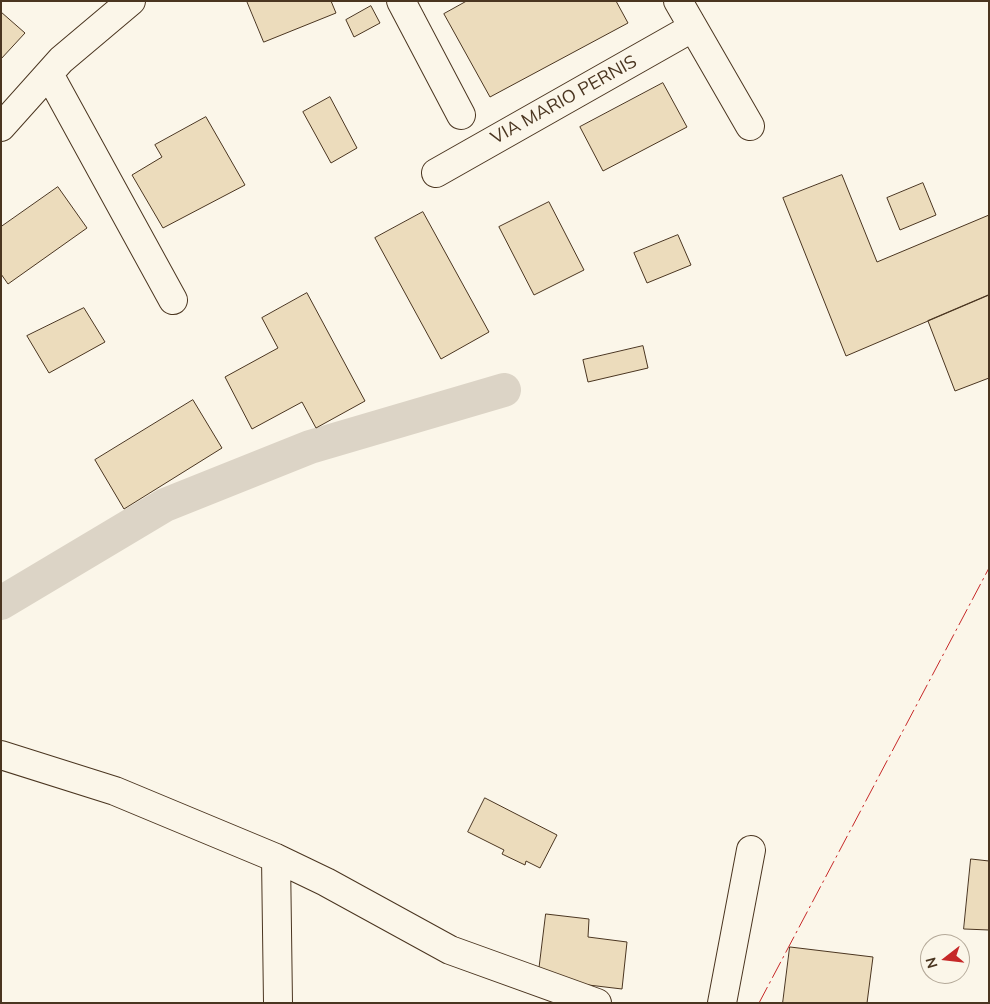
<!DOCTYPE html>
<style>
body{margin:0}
#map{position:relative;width:990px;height:1004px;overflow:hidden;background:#fbf6e9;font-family:Mulish,sans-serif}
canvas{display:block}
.frame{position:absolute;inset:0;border:2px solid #4a3520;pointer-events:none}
.north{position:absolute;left:920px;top:934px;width:50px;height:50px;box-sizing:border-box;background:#fbf6e9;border:1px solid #b4a999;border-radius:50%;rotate:254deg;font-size:14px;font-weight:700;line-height:20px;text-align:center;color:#4a3520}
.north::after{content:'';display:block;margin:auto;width:18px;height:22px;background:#c62828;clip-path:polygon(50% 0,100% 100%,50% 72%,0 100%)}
</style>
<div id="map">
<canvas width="990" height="1004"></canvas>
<div class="frame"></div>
<div class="north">N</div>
</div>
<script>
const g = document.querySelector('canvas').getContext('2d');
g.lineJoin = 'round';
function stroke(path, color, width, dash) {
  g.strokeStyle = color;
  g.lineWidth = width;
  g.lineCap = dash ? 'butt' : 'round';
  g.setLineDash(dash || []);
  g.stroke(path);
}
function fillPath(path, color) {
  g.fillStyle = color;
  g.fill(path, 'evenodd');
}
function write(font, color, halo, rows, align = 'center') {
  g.font = font + ' Mulish,sans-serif';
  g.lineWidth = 4;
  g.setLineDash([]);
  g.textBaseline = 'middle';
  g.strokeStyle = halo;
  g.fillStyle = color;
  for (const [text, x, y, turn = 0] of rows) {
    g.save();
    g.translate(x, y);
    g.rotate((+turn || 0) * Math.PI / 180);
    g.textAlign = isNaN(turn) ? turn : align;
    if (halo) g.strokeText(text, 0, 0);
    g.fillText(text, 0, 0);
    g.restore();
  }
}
stroke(new Path2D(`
 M 1,603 L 165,505 L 310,447 L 504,390`), '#dcd4c6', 34);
const building = new Path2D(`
 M 247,1 L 331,1 L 336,13 L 264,42 Z
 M 467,1 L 616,1 L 628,23 L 490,97 L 444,14 Z
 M 371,6 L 380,23 L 354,37 L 346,20 Z
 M 1,12 L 25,33 L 1,59 Z
 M 663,83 L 687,127 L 603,171 L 580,127 Z
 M 330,97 L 357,148 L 331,163 L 303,112 Z
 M 206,117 L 245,185 L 163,228 L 132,175 L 162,157 L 155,145 Z
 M 842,175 L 877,262 L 989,215 L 989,295 L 846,356 L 783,198 Z
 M 923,183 L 936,215 L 900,230 L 887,198 Z
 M 58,187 L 87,228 L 8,284 L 1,274 L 1,227 Z
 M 549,202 L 584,270 L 534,295 L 499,227 Z
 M 423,212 L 489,332 L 441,359 L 375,238 Z
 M 678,235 L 691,265 L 647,283 L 634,253 Z
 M 307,293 L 365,401 L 316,428 L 302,402 L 252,429 L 225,377 L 278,348 L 262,318 Z
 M 989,295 L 989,378 L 955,391 L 928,321 Z
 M 84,308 L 105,342 L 49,373 L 27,336 Z
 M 643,346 L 648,368 L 588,382 L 583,360 Z
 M 193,400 L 222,448 L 124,509 L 95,460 Z
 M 485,798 L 557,835 L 540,868 L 526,861 L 525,865 L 502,854 L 504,850 L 468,832 Z
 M 971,859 L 989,861 L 989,930 L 964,929 Z
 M 546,914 L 589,919 L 588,937 L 627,942 L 622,989 L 538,979 Z
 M 790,947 L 873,957 L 867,1003 L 783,1003 Z`);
fillPath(building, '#ecdcbc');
stroke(building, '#4a3520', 1);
const minor = new Path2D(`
 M 401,1 L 461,115
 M 678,1 L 750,126
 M 49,74 L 173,300
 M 1,127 L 61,60 L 131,1
 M 436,173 L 692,28
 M 1,755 L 115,791 L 276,858 L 326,882 L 450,950 L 597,1003
 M 276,858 L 278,1003
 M 722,1003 L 751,850`);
stroke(minor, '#4a3520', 30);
stroke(minor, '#fbf6e9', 28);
stroke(new Path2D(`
 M 759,1003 L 989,568`), '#c62828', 1, [18, 4, 2.5, 4]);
write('18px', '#4a3520', '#fbf6e9', [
 ["VIA MARIO PERNIS",564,100,-29]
]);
</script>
